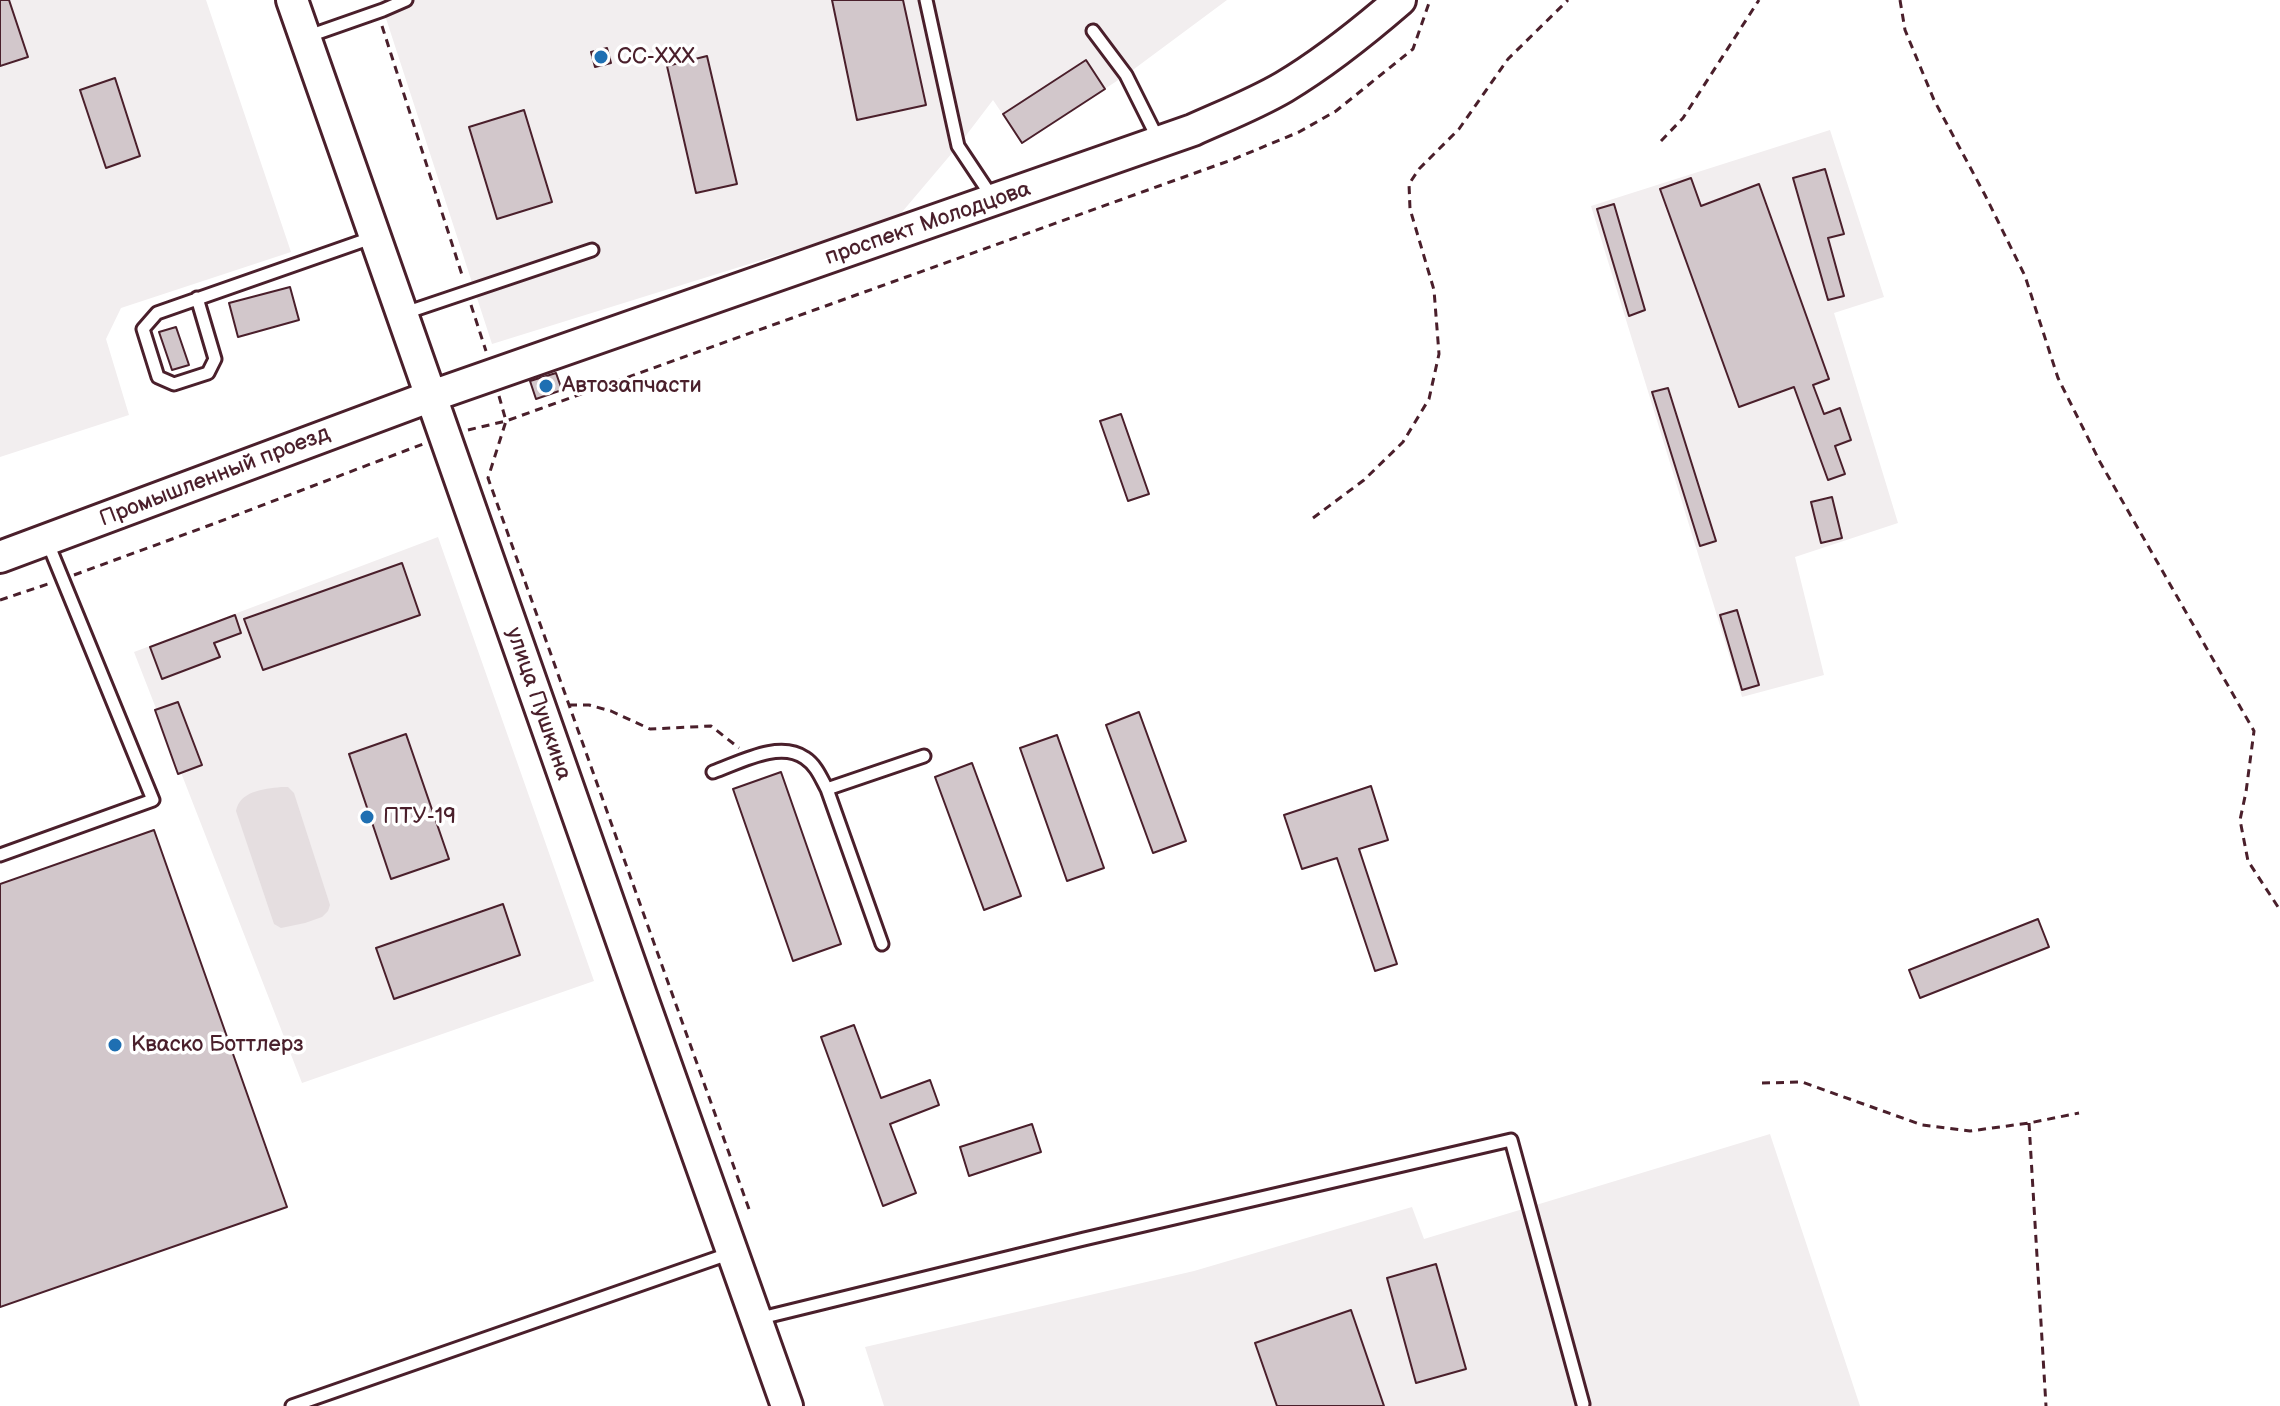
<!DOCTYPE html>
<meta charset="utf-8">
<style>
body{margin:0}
canvas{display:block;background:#fff}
</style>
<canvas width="2280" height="1406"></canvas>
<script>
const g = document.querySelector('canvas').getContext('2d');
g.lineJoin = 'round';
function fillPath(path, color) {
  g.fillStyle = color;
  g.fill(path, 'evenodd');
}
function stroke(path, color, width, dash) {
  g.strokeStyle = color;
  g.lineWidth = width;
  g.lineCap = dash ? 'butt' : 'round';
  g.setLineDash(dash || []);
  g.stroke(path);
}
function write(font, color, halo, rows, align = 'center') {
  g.font = font + ' "Balsamiq Sans",sans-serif';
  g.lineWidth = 7;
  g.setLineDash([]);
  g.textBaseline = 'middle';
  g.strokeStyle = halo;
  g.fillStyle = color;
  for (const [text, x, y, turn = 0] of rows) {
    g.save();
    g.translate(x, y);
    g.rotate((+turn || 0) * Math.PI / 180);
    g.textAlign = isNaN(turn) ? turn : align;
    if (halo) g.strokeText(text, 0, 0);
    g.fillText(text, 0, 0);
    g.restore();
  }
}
fillPath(new Path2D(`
 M 0,0 L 206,0 L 291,252 L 121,308 L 106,339 L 129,415 L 0,457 Z
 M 380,0 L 1227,0 L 1126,75 L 1022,143 L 993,100 L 958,146 L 897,218 L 492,344 Z
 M 1830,130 L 1884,297 L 1834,313 L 1898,523 L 1795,557 L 1824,675 L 1742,697 L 1591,206 Z
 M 438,537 L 594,981 L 302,1083 L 134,652 Z
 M 1770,1134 L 1860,1406 L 884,1406 L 865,1347 L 1194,1271 L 1412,1207 L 1424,1239 Z`), '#f2eeef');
fillPath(new Path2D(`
 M 281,787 L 288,787 L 294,793 L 330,905 L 328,911 L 322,917 L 305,923 L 281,928 L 274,924 L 236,811 C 240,791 263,789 281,787 Z`), '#e5dee0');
const building = new Path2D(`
 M 0,0 L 9,0 L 28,57 L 0,66 Z
 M 832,0 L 903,0 L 926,105 L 857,120 Z
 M 607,48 L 611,63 L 595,67 L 591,52 Z
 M 707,56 L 737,184 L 696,193 L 667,66 Z
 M 1086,60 L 1105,89 L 1022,143 L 1003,114 Z
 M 115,78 L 140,156 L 106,168 L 80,90 Z
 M 524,110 L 552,202 L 497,219 L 469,127 Z
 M 1825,169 L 1844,234 L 1828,238 L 1844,296 L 1828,300 L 1793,178 Z
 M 1691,178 L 1701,206 L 1759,184 L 1829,379 L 1813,385 L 1824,414 L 1840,408 L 1851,440 L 1835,446 L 1845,474 L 1828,480 L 1794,387 L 1739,407 L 1660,189 Z
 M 1614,204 L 1645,310 L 1629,316 L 1597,209 Z
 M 290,287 L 299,320 L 238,337 L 229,303 Z
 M 176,327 L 189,365 L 172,370 L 159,332 Z
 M 556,373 L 562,390 L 536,399 L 530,381 Z
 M 1668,388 L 1716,541 L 1700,546 L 1652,392 Z
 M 1121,414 L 1149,494 L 1128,501 L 1100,421 Z
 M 1832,497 L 1842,538 L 1821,543 L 1811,502 Z
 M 402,563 L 420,615 L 263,670 L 244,619 Z
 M 1737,610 L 1759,685 L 1742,690 L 1720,615 Z
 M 235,615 L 241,633 L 214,643 L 220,657 L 162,679 L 150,647 Z
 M 178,702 L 202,765 L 178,774 L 155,710 Z
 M 1139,712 L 1186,841 L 1153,853 L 1106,725 Z
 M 406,734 L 449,859 L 391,879 L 349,754 Z
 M 1057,735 L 1104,868 L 1067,881 L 1020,748 Z
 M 972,763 L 1021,896 L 984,910 L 935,777 Z
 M 781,772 L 841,944 L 793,961 L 733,789 Z
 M 1371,786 L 1388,840 L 1359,849 L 1397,964 L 1375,971 L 1337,858 L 1302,869 L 1284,815 Z
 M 154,830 L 287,1207 L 0,1307 L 0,884 Z
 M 503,904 L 520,955 L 394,999 L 376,948 Z
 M 2038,919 L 2049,947 L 1920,998 L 1909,970 Z
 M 854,1025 L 881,1098 L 930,1080 L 939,1105 L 890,1124 L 916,1193 L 883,1206 L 821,1037 Z
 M 1032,1124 L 1041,1152 L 969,1176 L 960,1147 Z
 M 1436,1264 L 1466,1369 L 1416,1383 L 1387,1278 Z
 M 1351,1310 L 1384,1406 L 1277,1406 L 1255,1343 Z`);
fillPath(building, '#d2c7cb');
stroke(building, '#4a1f2b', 2);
const lane = new Path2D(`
 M 926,0 L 958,146 L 992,197
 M 1093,31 L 1126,75 L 1159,141
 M 306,37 L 383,10 L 406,0
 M 197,298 L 215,359 L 208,373 L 174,384 L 158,377 L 143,329 L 157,313 L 374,237
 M 402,314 L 592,250
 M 713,772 C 739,763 779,740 805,758 C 816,765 821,778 827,789
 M 0,855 L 153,800 L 47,541
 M 882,944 L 827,789 L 924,756
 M 757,1319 L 1084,1239 L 1511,1140 L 1583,1404
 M 292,1406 L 731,1253`);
const secondary = new Path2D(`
 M 292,0 C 455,469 620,938 787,1406
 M 0,557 L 429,397 L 1193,130 C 1224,116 1255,104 1284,87 C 1326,62 1363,32 1400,0`);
stroke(lane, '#4a1f2b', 17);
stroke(secondary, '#4a1f2b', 36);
stroke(new Path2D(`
 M 1900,0 L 1905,30 L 1934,100 L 1985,195 L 2025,276 L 2058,378 L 2100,462 L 2254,731 L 2246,792 L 2240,820 L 2248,861 L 2280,910
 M 382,26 L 463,278
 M 1661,141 L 1683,118 L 1759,0
 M 471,305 L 486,351
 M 499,396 L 506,421 L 488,478 L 750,1212
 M 468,430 L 506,421 L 1234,159 L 1299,132 L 1336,111 L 1413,49 L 1430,0
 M 1313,518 L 1364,480 L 1403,442 L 1429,399 L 1439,354 L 1434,290 L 1410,209 L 1409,184 L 1419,169 L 1459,129 L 1508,59 L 1568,0
 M 74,575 L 213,524 L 423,444
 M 0,600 L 48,584
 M 569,705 L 589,705 L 611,711 L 650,729 L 711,726 L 739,748
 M 1762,1083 L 1802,1082 L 1922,1125 L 1970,1131 L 2029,1123 L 2079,1113
 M 2029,1123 L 2046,1406`), '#4a1f2b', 3, [8, 6]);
stroke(lane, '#fff', 11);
stroke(secondary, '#fff', 30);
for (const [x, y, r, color] of [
 [601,57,8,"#1f6fb2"],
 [546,386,8,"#1f6fb2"],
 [367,817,8,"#1f6fb2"],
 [115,1045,8,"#1f6fb2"]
]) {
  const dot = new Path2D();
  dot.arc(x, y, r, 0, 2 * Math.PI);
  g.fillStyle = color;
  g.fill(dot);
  stroke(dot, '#fff', 3);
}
write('22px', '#4a1f2b', '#fff', [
 ["СС-ХХХ",617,57],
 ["Автозапчасти",562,386],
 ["ПТУ-19",383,817],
 ["Кваско Боттлерз",131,1045]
], 'left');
write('22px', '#4a1f2b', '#fff', [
 ["проспект Молодцова",928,224,-19],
 ["Промышленный проезд",215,477,-21],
 ["улица Пушкина",538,704,71]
]);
</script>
